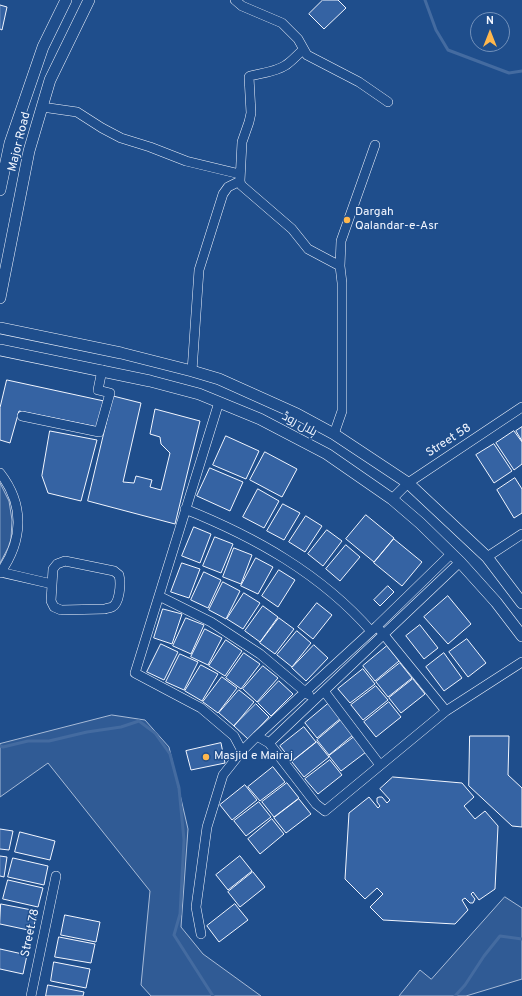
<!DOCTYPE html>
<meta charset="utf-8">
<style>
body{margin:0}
#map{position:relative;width:522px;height:996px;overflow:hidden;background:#1f4e8c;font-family:Overpass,sans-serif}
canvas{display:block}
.north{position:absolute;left:470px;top:12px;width:40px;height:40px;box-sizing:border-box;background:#1f4e8c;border:1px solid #7391ba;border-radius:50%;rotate:0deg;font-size:11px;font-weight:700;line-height:16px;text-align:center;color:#f2f6ff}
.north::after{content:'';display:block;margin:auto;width:14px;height:18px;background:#ffb74d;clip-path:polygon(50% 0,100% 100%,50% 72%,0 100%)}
</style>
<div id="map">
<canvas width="522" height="996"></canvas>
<div class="north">N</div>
</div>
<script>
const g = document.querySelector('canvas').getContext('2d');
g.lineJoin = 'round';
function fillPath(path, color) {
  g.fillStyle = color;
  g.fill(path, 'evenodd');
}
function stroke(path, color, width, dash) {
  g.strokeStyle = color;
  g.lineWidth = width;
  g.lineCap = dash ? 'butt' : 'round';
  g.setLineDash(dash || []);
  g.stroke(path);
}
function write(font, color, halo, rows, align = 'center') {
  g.font = font + ' Overpass,Cairo,sans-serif';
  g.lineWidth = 3;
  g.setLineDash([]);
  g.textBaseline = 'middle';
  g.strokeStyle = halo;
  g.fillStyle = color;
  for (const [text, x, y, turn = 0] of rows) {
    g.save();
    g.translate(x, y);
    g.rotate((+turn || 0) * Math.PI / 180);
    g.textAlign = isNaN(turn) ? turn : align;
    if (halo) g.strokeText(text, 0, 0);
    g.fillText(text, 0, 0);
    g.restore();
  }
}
const built = new Path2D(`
 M 0,483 L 9,501 L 12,520 L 11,539 L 8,548 L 0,563 Z
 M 112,715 L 145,720 L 169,747 L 188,829 L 181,927 L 203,954 L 261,996 L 151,996 L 141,985 L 150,891 L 48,763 L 0,797 L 0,744 Z
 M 505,897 L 522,908 L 522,979 L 466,996 L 399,996 L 420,970 L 431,979 Z`);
fillPath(built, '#305b95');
stroke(built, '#a8bbd7', 1);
stroke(new Path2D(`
 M 425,0 L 436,30 L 448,50 L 509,73 L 522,71
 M 0,746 L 3,747 L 28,741 L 49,741 L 87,732 L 121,727 L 139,721 L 155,733 L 170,754 L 179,788 L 184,840 L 180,914 L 174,935 L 213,996
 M 455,996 L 465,985 L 484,956 L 500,936 L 522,939`), '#446ba0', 3);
const building = new Path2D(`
 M 323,0 L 338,0 L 346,8 L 324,29 L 309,14 Z
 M 0,5 L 7,7 L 2,30 L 0,29 Z
 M 7,380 L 104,401 L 97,427 L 19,411 L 10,443 L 0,440 L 0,408 Z
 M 113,396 L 141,403 L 123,482 L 134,483 L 136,476 L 152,480 L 150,487 L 161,490 L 170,453 L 161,444 L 160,437 L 150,434 L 155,409 L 200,421 L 175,524 L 88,501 Z
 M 522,427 L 522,441 L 516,431 Z
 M 50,431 L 97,440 L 81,501 L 48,493 L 42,476 Z
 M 514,431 L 522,442 L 522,464 L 514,470 L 496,443 Z
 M 226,436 L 259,451 L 246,479 L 213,465 Z
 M 494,444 L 512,471 L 494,483 L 476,455 Z
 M 265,452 L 297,469 L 282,497 L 250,480 Z
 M 210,468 L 243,482 L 230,511 L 197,496 Z
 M 515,478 L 522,489 L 522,513 L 514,518 L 497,490 Z
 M 258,489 L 279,501 L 264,528 L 243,517 Z
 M 283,504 L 300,513 L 284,540 L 267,531 Z
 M 366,515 L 394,538 L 374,562 L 346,539 Z
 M 306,516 L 322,526 L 305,552 L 289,542 Z
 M 194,527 L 211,534 L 200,563 L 182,556 Z
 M 327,530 L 342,541 L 323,566 L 308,554 Z
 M 215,537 L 233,544 L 221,573 L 203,566 Z
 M 394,539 L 422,562 L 402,586 L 374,563 Z
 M 346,545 L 360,557 L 340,581 L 326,569 Z
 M 234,548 L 252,555 L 241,584 L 223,577 Z
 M 256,558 L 273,567 L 258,594 L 241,586 Z
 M 182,563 L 200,569 L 189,598 L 171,592 Z
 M 279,570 L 295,580 L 278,607 L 262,596 Z
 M 204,572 L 221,580 L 208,608 L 191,600 Z
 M 223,582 L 240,591 L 226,619 L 209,610 Z
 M 388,586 L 394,592 L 380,606 L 374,600 Z
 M 244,593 L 260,603 L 243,629 L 227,619 Z
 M 448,596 L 471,624 L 448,644 L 424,617 Z
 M 317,603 L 332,615 L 313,639 L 298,627 Z
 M 263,606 L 278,617 L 260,642 L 245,631 Z
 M 163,609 L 182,614 L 172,644 L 154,638 Z
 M 186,618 L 204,625 L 191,654 L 173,646 Z
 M 279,618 L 294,629 L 275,654 L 260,643 Z
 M 420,625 L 438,648 L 424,659 L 406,636 Z
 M 205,629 L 222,638 L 208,665 L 191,657 Z
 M 297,631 L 311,643 L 292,667 L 277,655 Z
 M 467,639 L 486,663 L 468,677 L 449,652 Z
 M 226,640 L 242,651 L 225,676 L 209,666 Z
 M 161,644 L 178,652 L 164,680 L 147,672 Z
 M 314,645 L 328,658 L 306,681 L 292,668 Z
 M 387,646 L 399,661 L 375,681 L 363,666 Z
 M 244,653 L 260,664 L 241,689 L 226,678 Z
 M 444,653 L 462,678 L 444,691 L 426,667 Z
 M 180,654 L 198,662 L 184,690 L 166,682 Z
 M 400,663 L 412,678 L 388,697 L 376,682 Z
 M 201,665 L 218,674 L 202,701 L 185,691 Z
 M 263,666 L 278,678 L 257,702 L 243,689 Z
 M 363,669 L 375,684 L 350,703 L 338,689 Z
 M 222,677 L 237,688 L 218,713 L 203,702 Z
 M 413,679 L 425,694 L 401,713 L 389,698 Z
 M 279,681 L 293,694 L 271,716 L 258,703 Z
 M 376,686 L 388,700 L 363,720 L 351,705 Z
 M 239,690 L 254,702 L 234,726 L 219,713 Z
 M 389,702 L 401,717 L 376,737 L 364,722 Z
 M 329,703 L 341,718 L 317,738 L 305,723 Z
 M 256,704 L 269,717 L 248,739 L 234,726 Z
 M 341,720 L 353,735 L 329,755 L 317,740 Z
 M 304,727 L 316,742 L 292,761 L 280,746 Z
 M 470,736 L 509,736 L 508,775 L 522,788 L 522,827 L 512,826 L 469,786 Z
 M 354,737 L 366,752 L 341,771 L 329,756 Z
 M 317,742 L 329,757 L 304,777 L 292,762 Z
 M 221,743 L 225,763 L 191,770 L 186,751 Z
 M 330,760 L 342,775 L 318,794 L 305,779 Z
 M 273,767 L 285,782 L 260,801 L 248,787 Z
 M 393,777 L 462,783 L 474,797 L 464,806 L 475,819 L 485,811 L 498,826 L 495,889 L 479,900 L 473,892 L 471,894 L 475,899 L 473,903 L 470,903 L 465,898 L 462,900 L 468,910 L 455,924 L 383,920 L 370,907 L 383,894 L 377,888 L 365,899 L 345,879 L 349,813 L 369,797 L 378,808 L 380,806 L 377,802 L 377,798 L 379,797 L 382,797 L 387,803 L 390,800 L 380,789 Z
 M 287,783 L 299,798 L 274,817 L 262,802 Z
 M 245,785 L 257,800 L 232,820 L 220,805 Z
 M 299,799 L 311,814 L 286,833 L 274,818 Z
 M 259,802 L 271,817 L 246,836 L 234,821 Z
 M 272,819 L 284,834 L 260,854 L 248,839 Z
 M 0,829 L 13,831 L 9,850 L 0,849 Z
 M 20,832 L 55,841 L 50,860 L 15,852 Z
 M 0,856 L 7,857 L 4,877 L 0,876 Z
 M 240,856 L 252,871 L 228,890 L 216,875 Z
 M 13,858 L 48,866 L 44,885 L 8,877 Z
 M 253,872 L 265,887 L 240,907 L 228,892 Z
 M 8,880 L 43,888 L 38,907 L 3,899 Z
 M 1,904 L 37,911 L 33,931 L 0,924 Z
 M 235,904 L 248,920 L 219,942 L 207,926 Z
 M 65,915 L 100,922 L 96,942 L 61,935 Z
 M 59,937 L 95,944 L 91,963 L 55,957 Z
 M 0,949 L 27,955 L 23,974 L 0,969 Z
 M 54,962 L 90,969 L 86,988 L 51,981 Z
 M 48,985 L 84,992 L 83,996 L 46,996 Z`);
fillPath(building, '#3563a3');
stroke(building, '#f2f6ff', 1);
const minor = new Path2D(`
 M 235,0 L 242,6 L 282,23 L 298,39 L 307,55 L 359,82 L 388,102
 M 303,50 C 297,55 292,61 286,65 C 276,72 262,73 250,76 L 249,77 L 251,113 L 249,122 L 242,142 L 240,181 L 241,185 L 292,229 L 308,249 L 340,266
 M 42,107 L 77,112 L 102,128 L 121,138 L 150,147 L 186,161 L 240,174
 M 192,371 L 199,270 L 223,194 L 228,187 L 240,181
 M 219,402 L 135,673 L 201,708 L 234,736 L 242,751
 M 22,416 L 99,432 L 110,393 L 98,390 L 102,370
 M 334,434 L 342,411 L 342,283 L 340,266 L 341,241 L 375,145
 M 0,473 C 25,505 23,541 0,573
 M 392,499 L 408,483 L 522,407
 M 185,509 C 255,537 321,574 371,631
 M 487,557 L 522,534
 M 65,561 L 114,571 L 119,575 C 121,583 120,603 112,607 C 110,608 107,608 105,609 L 61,610 L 54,607 L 51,601 L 53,569 L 57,564 Z
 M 0,572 L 52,584
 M 159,596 L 211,622 L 260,654 L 309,695
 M 380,630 L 446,711
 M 324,691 L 380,765
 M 257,736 L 269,743 L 316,804 L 325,811 L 446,711 L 522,662
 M 269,743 L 460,562
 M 201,934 L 196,907 L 207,827 L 223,775 L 242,751 L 257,736 L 377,626 L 451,554
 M 31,996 L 56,876`);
const tertiary = new Path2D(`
 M 0,190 L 10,143 L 43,47 L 66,0
 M 0,298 L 29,151 L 42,107 L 50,80 L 89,0
 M 0,328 L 121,353 L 192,371 L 219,379 L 297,414 L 334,434 L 408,483 L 487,557 L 522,603
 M 0,350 L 150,381 L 199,394 L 260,419 L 327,454 L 392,499 L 420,523 L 460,562 L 496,602 L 522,636`);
stroke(minor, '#f2f6ff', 10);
stroke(tertiary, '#f2f6ff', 12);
stroke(minor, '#1f4e8c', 9);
stroke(tertiary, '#1f4e8c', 11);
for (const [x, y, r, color] of [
 [347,220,4,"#ffb74d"],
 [206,757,4,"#ffb74d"]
]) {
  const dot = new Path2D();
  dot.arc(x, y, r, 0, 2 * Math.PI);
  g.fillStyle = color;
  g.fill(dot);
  stroke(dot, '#1f4e8c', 1.5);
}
write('12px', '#f2f6ff', '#1f4e8c', [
 ["Major Road",20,142,-76],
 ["ہلال روڈ",299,425,28],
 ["Street 58",449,441,-33],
 ["Street 78",31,933,-78]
]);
write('12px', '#f2f6ff', '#1f4e8c', [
 ["Dargah",355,213],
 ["Qalandar-e-Asr",355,227],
 ["Masjid e Mairaj",214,757]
], 'left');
</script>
